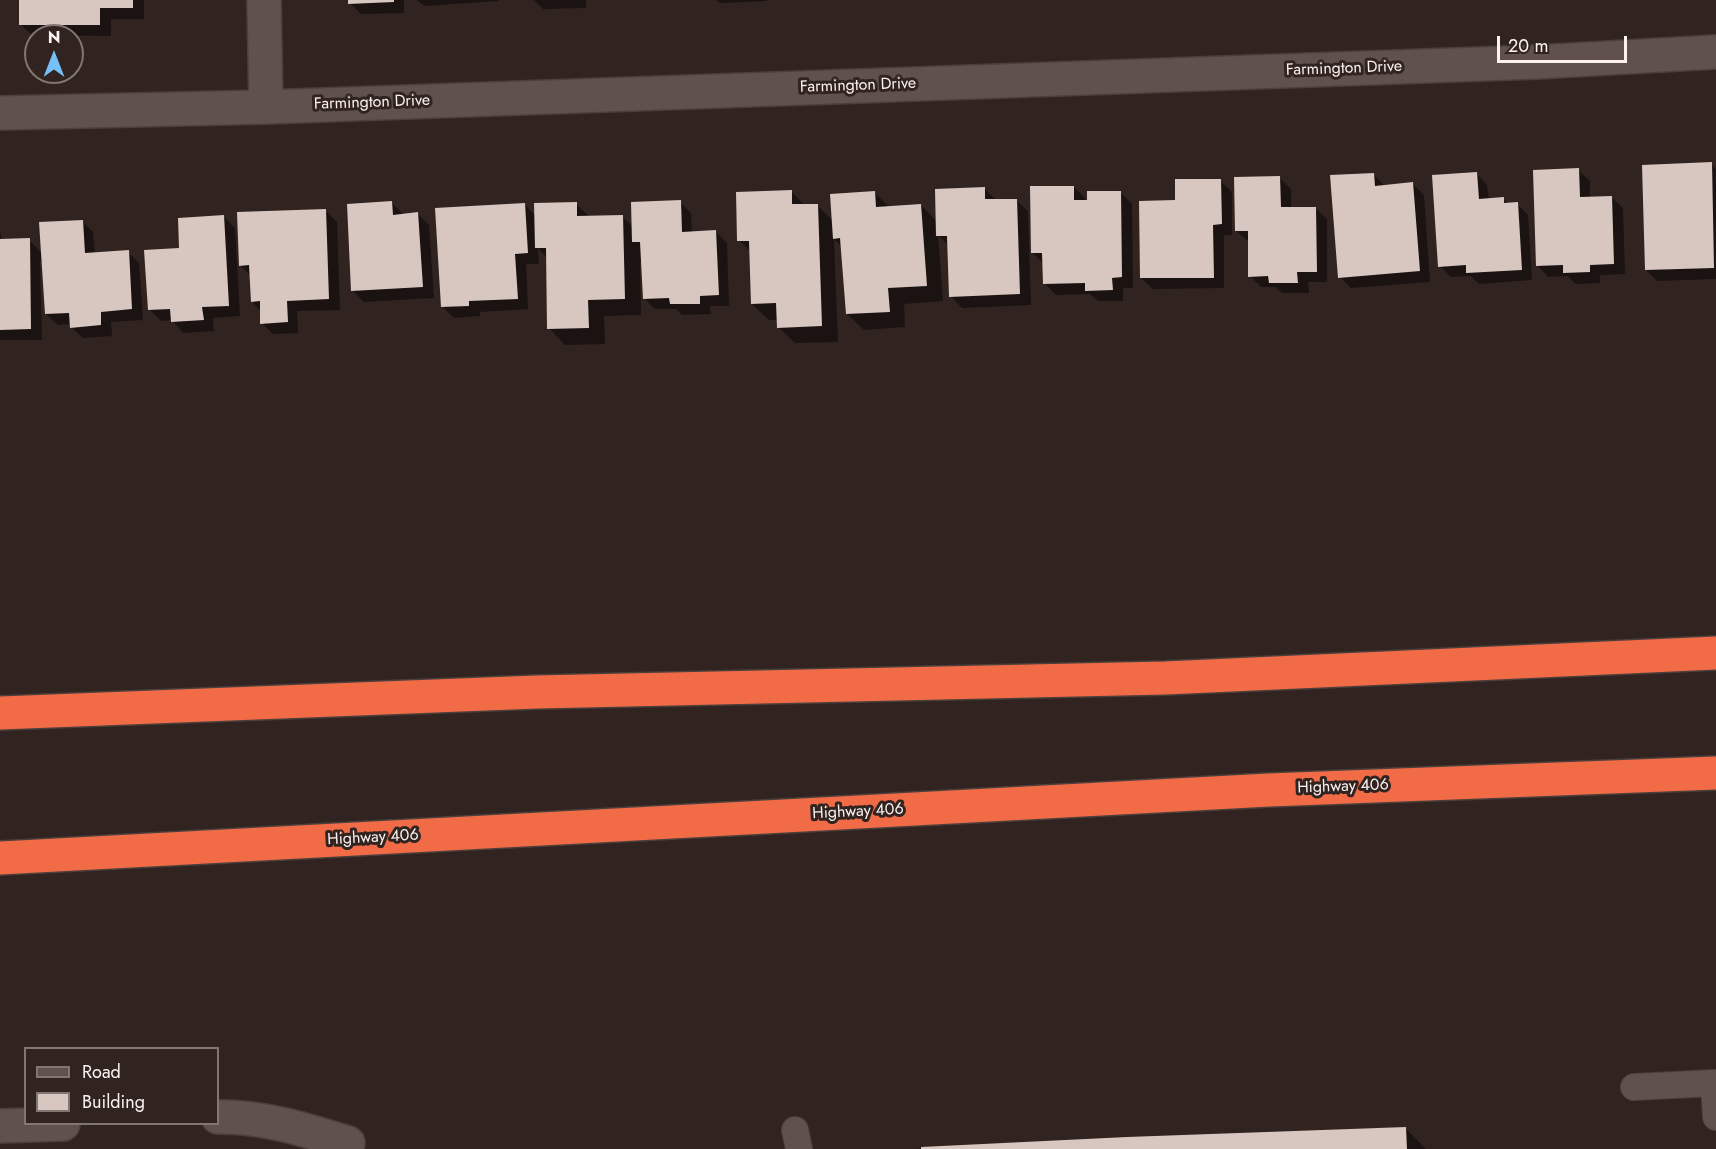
<!DOCTYPE html>
<style>
body{margin:0}
#map{position:relative;width:1716px;height:1149px;overflow:hidden;background:#312420;font-family:Jost,sans-serif}
canvas{display:block}
.legend{position:absolute;left:24px;top:1047px;width:195px;height:78px;box-sizing:border-box;background:#312420;border:2px solid #827673;margin:0;padding:8px 10px;list-style:none;font-size:18px;color:#fcf2f0}
.legend li{display:flex;align-items:center;gap:12px;height:30px}
.legend b{width:30px;border:2px solid #827673}
.north{position:absolute;left:24px;top:24px;width:60px;height:60px;box-sizing:border-box;background:#312420;border:2px solid #827673;border-radius:50%;rotate:0deg;font-size:16px;font-weight:700;line-height:24px;text-align:center;color:#fcf2f0}
.north::after{content:'';display:block;margin:auto;width:21px;height:27px;background:#76c0f7;clip-path:polygon(50% 0,100% 100%,50% 72%,0 100%)}
.scale{position:absolute;left:1497px;top:36px;width:130px;height:27px;box-sizing:border-box;border:3px solid #fcf2f0;border-top:0;padding-left:8px;font-size:18px;line-height:21px;white-space:nowrap;color:#fcf2f0;-webkit-text-stroke:4px #312420;paint-order:stroke}
</style>
<div id="map">
<canvas width="1716" height="1149"></canvas>
<ul class="legend">
<li><b style="height:8px;background:#60514c"></b>Road</li>
<li><b style="height:16px;background:#d8c6c1"></b>Building</li>
</ul>
<div class="north">N</div>
<div class="scale">20 m</div>
</div>
<script>
const g = document.querySelector('canvas').getContext('2d');
g.lineJoin = 'round';
function fillPath(path, color) {
  g.fillStyle = color;
  g.fill(path, 'evenodd');
}
function stroke(path, color, width, dash) {
  g.strokeStyle = color;
  g.lineWidth = width;
  g.lineCap = dash ? 'butt' : 'round';
  g.setLineDash(dash || []);
  g.stroke(path);
}
function write(font, color, halo, rows, align = 'center') {
  g.font = font + ' Jost,sans-serif';
  g.lineWidth = 6;
  g.setLineDash([]);
  g.textBaseline = 'middle';
  g.strokeStyle = halo;
  g.fillStyle = color;
  for (const [text, x, y, turn = 0] of rows) {
    g.save();
    g.translate(x, y);
    g.rotate((+turn || 0) * Math.PI / 180);
    g.textAlign = isNaN(turn) ? turn : align;
    if (halo) g.strokeText(text, 0, 0);
    g.fillText(text, 0, 0);
    g.restore();
  }
}
fillPath(new Path2D(`
 M 21,0 L 144,0 L 144,19 L 111,19 L 111,36 L 32,35 L 20,24 Z
 M 350,0 L 404,0 L 404,13 L 361,14 L 350,3 Z
 M 417,0 L 498,0 L 498,1 L 424,6 Z
 M 534,0 L 586,0 L 586,8 L 543,9 Z
 M 716,0 L 767,0 L 767,1 L 720,3 Z
 M 1711,164 L 1716,169 L 1716,279 L 1657,281 L 1646,270 Z
 M 1578,170 L 1590,181 L 1590,198 L 1611,197 L 1623,208 L 1625,274 L 1600,275 L 1600,283 L 1575,284 L 1568,276 L 1548,277 L 1537,265 Z
 M 1476,173 L 1487,185 L 1489,200 L 1503,199 L 1509,204 L 1517,204 L 1528,215 L 1532,280 L 1479,284 L 1471,276 L 1451,277 L 1440,266 Z
 M 1373,174 L 1385,186 L 1412,183 L 1424,195 L 1430,282 L 1351,288 L 1340,277 Z
 M 1280,178 L 1291,189 L 1291,209 L 1315,208 L 1327,219 L 1327,282 L 1308,282 L 1309,293 L 1282,293 L 1275,287 L 1261,287 L 1250,276 L 1249,242 L 1236,231 Z
 M 1220,181 L 1232,192 L 1232,235 L 1224,235 L 1224,288 L 1153,289 L 1141,278 L 1177,202 Z
 M 1074,187 L 1085,198 L 1085,202 L 1121,193 L 1132,204 L 1133,288 L 1123,288 L 1123,301 L 1098,301 L 1090,294 L 1056,295 L 1044,283 L 1044,264 L 1032,252 Z
 M 985,189 L 997,201 L 1016,200 L 1028,211 L 1031,305 L 962,308 L 951,296 L 949,246 L 938,235 L 943,301 L 904,304 L 905,327 L 864,330 L 847,314 L 842,247 L 834,239 L 838,342 L 795,343 L 778,327 L 778,320 L 769,320 L 752,304 L 750,251 L 739,240 L 791,191 L 805,206 L 817,205 L 833,221 L 874,192 L 890,208 L 921,205 L 937,222 Z
 M 680,202 L 691,213 L 692,233 L 716,232 L 727,243 L 729,306 L 710,306 L 711,314 L 682,315 L 676,309 L 655,309 L 644,298 L 643,262 L 640,262 L 641,315 L 604,316 L 605,344 L 565,345 L 549,328 L 547,258 L 538,248 L 539,264 L 526,264 L 528,309 L 480,312 L 480,316 L 454,318 L 443,307 L 524,204 L 536,216 L 576,204 L 590,217 L 623,217 L 633,227 Z
 M 392,203 L 404,215 L 418,214 L 429,225 L 434,298 L 364,302 L 353,291 Z
 M 325,210 L 337,222 L 340,310 L 297,311 L 298,333 L 273,334 L 262,323 L 261,311 L 252,302 L 251,276 L 240,265 Z
 M 224,217 L 235,228 L 240,316 L 213,318 L 214,331 L 183,333 L 172,320 L 161,321 L 149,309 L 181,249 Z
 M 82,221 L 93,232 L 95,254 L 128,252 L 139,263 L 143,320 L 111,322 L 112,336 L 83,338 L 71,327 L 71,324 L 58,325 L 46,314 L 43,261 L 40,261 L 42,340 L 0,340 L 0,232 L 2,240 L 29,240 L 43,254 Z
 M 1406,1129 L 1426,1149 L 913,1149 L 1127,1139 Z`), '#0007');
fillPath(new Path2D(`
 M 19,0 L 133,0 L 133,8 L 100,8 L 100,25 L 19,25 Z
 M 348,0 L 394,0 L 394,2 L 348,4 Z
 M 1712,162 L 1714,268 L 1645,270 L 1642,165 Z
 M 1579,168 L 1580,197 L 1612,196 L 1614,264 L 1590,265 L 1590,272 L 1563,273 L 1563,265 L 1536,266 L 1533,170 Z
 M 1477,172 L 1479,199 L 1504,197 L 1504,203 L 1518,202 L 1522,270 L 1466,273 L 1466,265 L 1438,267 L 1432,175 Z
 M 1374,173 L 1375,186 L 1413,182 L 1420,271 L 1338,278 L 1330,175 Z
 M 1280,176 L 1281,207 L 1316,207 L 1317,272 L 1297,272 L 1298,283 L 1269,283 L 1268,276 L 1248,277 L 1248,231 L 1235,231 L 1234,177 Z
 M 1175,179 L 1221,179 L 1222,224 L 1213,225 L 1214,278 L 1140,278 L 1139,201 L 1175,200 Z
 M 1030,186 L 1074,186 L 1074,200 L 1087,200 L 1087,191 L 1121,191 L 1122,277 L 1112,278 L 1113,290 L 1085,291 L 1085,283 L 1043,284 L 1042,253 L 1031,253 Z
 M 985,187 L 985,199 L 1017,199 L 1020,294 L 949,297 L 947,236 L 936,236 L 935,189 Z
 M 792,190 L 792,204 L 818,204 L 822,326 L 777,328 L 776,303 L 751,304 L 749,241 L 737,241 L 736,192 Z
 M 875,191 L 876,207 L 921,204 L 927,286 L 888,288 L 890,312 L 846,314 L 840,238 L 833,239 L 830,194 Z
 M 681,200 L 682,232 L 716,230 L 719,295 L 700,296 L 700,304 L 670,304 L 669,298 L 643,299 L 640,242 L 632,242 L 631,202 Z
 M 392,201 L 393,215 L 418,212 L 423,287 L 351,291 L 347,204 Z
 M 577,202 L 577,216 L 623,215 L 625,299 L 588,300 L 589,328 L 547,329 L 546,248 L 535,248 L 534,203 Z
 M 525,203 L 528,253 L 515,254 L 518,299 L 469,301 L 469,306 L 441,307 L 435,208 Z
 M 326,209 L 329,299 L 287,301 L 288,322 L 260,324 L 260,301 L 251,302 L 249,265 L 239,266 L 237,212 Z
 M 224,215 L 229,306 L 202,307 L 204,320 L 171,322 L 170,309 L 148,310 L 144,250 L 179,248 L 178,218 Z
 M 83,220 L 85,253 L 129,250 L 132,309 L 101,312 L 101,325 L 70,328 L 69,313 L 45,314 L 39,222 Z
 M 30,238 L 31,329 L 0,330 L 0,239 Z
 M 1406,1127 L 1407,1149 L 921,1149 L 921,1147 L 1127,1137 Z`), '#d8c6c1');
const lane = new Path2D(`
 M 1634,1087 L 1714,1083 L 1716,1117
 M 795,1130 L 799,1149`);
const street = new Path2D(`
 M 264,0 L 266,107
 M 0,113 L 266,107 L 1537,62 L 1716,52
 M 218,1117 C 262,1116 306,1130 348,1143
 M 0,1126 L 63,1124`);
const highway = new Path2D(`
 M 0,713 L 537,692 L 1165,678 L 1716,653
 M 0,858 L 1269,790 L 1716,773`);
stroke(lane, '#4b3f3c', 28);
stroke(street, '#4b3f3c', 36);
stroke(highway, '#4b3f3c', 36);
stroke(lane, '#60514c', 26);
stroke(street, '#60514c', 33);
stroke(highway, '#f16b47', 33);
write('16px', '#fcf2f0', '#312420', [
 ["Farmington Drive",1344,69,-2],
 ["Farmington Drive",858,86,-2],
 ["Farmington Drive",372,103,-2],
 ["Highway 406",1343,787,-2],
 ["Highway 406",858,812,-3],
 ["Highway 406",373,838,-3]
]);
</script>
